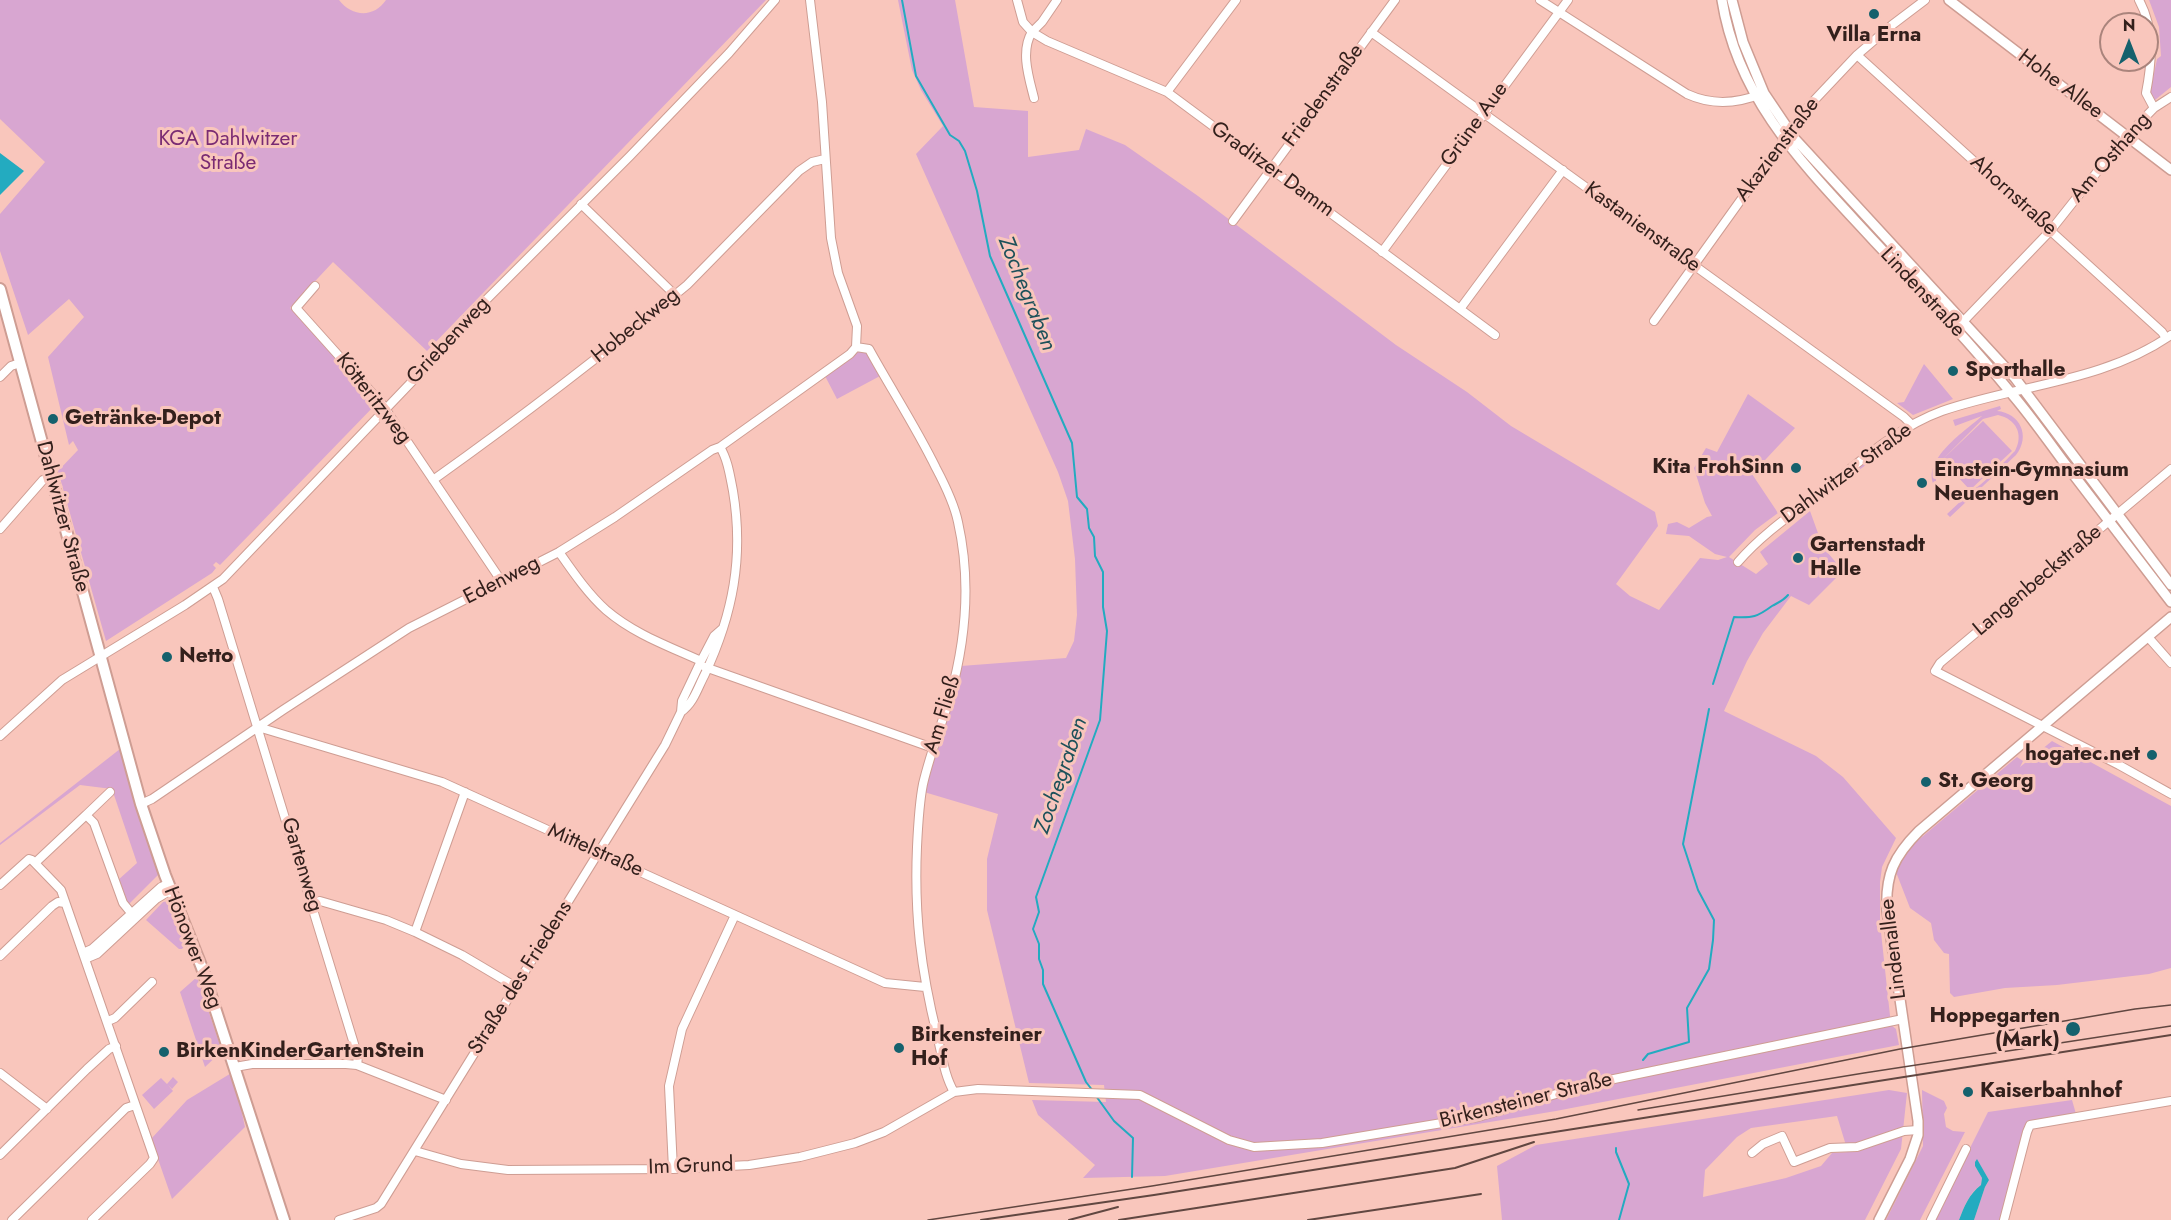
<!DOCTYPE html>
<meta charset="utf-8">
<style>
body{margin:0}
#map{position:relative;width:2171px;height:1220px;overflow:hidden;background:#f9c6bc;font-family:Jost,sans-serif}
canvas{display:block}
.north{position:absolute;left:2099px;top:12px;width:60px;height:60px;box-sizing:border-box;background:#f9c6bc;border:2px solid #aa847c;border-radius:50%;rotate:0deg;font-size:16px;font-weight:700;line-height:24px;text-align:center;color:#33201c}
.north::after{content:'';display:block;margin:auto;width:21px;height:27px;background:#15616d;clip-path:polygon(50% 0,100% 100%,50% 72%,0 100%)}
</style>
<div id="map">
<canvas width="2171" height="1220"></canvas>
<div class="north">N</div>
</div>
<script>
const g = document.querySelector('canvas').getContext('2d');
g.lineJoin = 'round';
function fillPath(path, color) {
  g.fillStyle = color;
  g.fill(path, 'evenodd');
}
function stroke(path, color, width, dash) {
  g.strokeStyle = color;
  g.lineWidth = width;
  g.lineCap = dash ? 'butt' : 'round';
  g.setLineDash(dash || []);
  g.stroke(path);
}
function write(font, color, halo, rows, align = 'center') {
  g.font = font + ' Jost,sans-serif';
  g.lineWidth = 6;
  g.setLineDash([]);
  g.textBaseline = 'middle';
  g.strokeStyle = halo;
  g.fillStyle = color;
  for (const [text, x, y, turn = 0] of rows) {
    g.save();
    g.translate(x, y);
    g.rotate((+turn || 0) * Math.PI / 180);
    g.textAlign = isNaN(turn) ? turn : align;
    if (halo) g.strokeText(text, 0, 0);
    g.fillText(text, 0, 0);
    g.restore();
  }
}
fillPath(new Path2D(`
 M 0,0 L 339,0 C 352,17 374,18 386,0 L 766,0 L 427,351 L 333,262 L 290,308 L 320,337 L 377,403 L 220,565 L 216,562 L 213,565 L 216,568 L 212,573 L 106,641 L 58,471 L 78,450 L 73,441 L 69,445 L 48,357 L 84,317 L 69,299 L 28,335 L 0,251 L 0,214 L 45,162 L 0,119 Z
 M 898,0 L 955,0 L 974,107 L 1028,111 L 1028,157 L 1079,150 L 1086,129 L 1125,145 L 1198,196 L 1396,345 L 1467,392 L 1511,426 L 1655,512 L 1658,526 L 1616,584 L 1630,596 L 1659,610 L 1700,558 L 1718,560 L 1727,557 L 1715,554 L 1689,536 L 1666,534 L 1668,524 L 1677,522 L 1689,528 L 1707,517 L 1712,516 L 1705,503 L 1694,468 L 1706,448 L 1717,452 L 1748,394 L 1795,428 L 1752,474 L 1778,513 L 1755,530 L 1729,557 L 1756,574 L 1768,564 L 1760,552 L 1810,511 L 1823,547 L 1843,571 L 1809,605 L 1791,596 L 1763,633 L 1747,661 L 1724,711 L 1816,756 L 1843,777 L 1896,838 L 1882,867 L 1880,882 L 1880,923 L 1891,1025 L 1896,1029 L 1899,1045 L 1556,1111 L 1165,1176 L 1083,1178 L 1095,1165 L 1038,1115 L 1032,1100 L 1106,1102 L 1104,1085 L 1029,1083 L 987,910 L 987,859 L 998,814 L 924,792 L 955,695 L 961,666 L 1066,658 L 1074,641 L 1077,615 L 1075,559 L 1068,501 L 1058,472 L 916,154 L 943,126 L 921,90 L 912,70 Z
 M 2149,0 L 2171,0 L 2171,87 L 2155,100 L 2150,92 L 2157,59 L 2161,56 L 2159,27 Z
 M 860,350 L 865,350 L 880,376 L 837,399 L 825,376 L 851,359 Z
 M 1924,364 L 1953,399 L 1913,415 L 1897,403 L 1904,402 Z
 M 2000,406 L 2001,409 L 1997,411 C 2020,413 2031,436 2016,455 L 1950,517 L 1947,514 L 1962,500 C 1953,500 1943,499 1937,490 C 1916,463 1964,432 1982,416 L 1955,426 L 1953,420 ZM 1998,415 C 2016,419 2024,434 2015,451 C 1999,466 1965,511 1942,490 C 1934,483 1934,473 1938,464 L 1983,419 Z
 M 1983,421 L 2012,451 L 1970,490 L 1942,460 Z
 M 1863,463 L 1867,464 L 1817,502 L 1816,499 Z
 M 2052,741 L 2171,806 L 2171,968 L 2149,974 L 2057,985 L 2005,988 L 1954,997 L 1950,993 L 1949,954 L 1944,953 L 1934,940 L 1931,923 L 1910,908 L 1896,872 L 1899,862 L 1910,847 L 2017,757 L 2023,761 L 2020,767 Z
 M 120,749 L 159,874 L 129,904 L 124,901 L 117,881 L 137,863 L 112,789 L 80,785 L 0,845 L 0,843 Z
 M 168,901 L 187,943 L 182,949 L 179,949 L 146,920 L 163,902 Z
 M 197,977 L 222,1051 L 205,1067 L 180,992 Z
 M 233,1072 L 245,1127 L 172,1199 L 151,1139 L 187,1100 Z
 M 173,1077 L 178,1082 L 172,1089 L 168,1085 L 173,1091 L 154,1109 L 142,1095 L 161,1078 L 167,1084 Z
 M 1889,1090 L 1907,1093 L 1901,1149 L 1865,1220 L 1502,1220 L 1497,1166 L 1536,1145 ZM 1837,1116 L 1848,1152 L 1832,1153 L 1821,1166 L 1786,1178 L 1703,1197 L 1705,1170 L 1737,1137 L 1751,1128 Z
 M 1922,1090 L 1944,1101 L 1947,1108 L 1944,1114 L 1946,1127 L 1953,1131 L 1965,1132 L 1920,1220 L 1886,1220 L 1923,1146 Z
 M 2072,1100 L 2076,1114 L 2028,1122 L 2025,1125 L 2000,1220 L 1974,1220 L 1985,1187 L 1989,1180 L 1977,1160 L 1975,1166 L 1982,1178 L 1981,1185 C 1969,1193 1964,1207 1959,1220 L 1934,1220 L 1988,1112 Z`), '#d8a6d1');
fillPath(new Path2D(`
 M 0,153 L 24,171 L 0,195 Z
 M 1977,1159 L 1989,1180 L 1985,1187 L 1974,1220 L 1959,1220 C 1964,1207 1969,1194 1981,1185 L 1982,1178 L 1975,1166 L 1975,1162 Z`), '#23abc0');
stroke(new Path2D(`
 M 902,0 L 916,76 L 950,135 L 959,141 L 965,151 L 977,191 L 990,256 L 1072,443 L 1077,497 L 1087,509 L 1089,528 L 1094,537 L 1095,556 L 1103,572 L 1103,607 L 1107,631 L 1100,720 L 1036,897 L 1039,912 L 1033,929 L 1039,944 L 1039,959 L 1043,970 L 1043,984 L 1086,1082 L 1093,1091
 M 1713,684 L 1734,617 C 1753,618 1757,617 1772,606 C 1779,602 1783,601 1788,595
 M 1643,1060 L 1648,1054 L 1689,1042 L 1687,1008 L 1709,969 L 1713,940 L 1714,920 L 1698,890 L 1683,844 L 1709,709
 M 1096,1096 L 1114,1121 L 1133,1138 L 1132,1177
 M 1616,1148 L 1616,1152 L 1629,1184 L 1619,1220`), '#23abc0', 2);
const minor = new Path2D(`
 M 1017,0 L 1023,22 L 1032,32 C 1020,51 1029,78 1034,98
 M 1057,0 L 1042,22 L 1032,32 L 1047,41 L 1167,92 L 1495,335
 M 1540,0 L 1687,94 C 1711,105 1736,104 1761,94
 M 2139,0 C 2155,29 2152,62 2146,93 L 2154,108
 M 1371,32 L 1904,417 L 1912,425
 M 1857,55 L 2162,332 L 2166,338
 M 1167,92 L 1236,0
 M 581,204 L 675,295
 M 1233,221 L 1395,0
 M 1382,252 L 1568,0
 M 315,286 L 296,308 L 382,404 L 502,582
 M 1460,309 L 1563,170
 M 1654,321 L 1806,109 L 1857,55 L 1892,25 L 1925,0
 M 1956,329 L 2051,230 L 2120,143 L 2154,108 L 2171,97
 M 856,347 L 869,349 C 891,389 916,427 936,468 C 945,485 954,503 958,522 C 971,580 966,640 950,697 C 941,726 930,754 923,784 C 919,804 918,826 917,847 C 914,915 921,970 937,1035 C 942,1054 944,1075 954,1092
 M 0,377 L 11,366 L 20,363
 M 2171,469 L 1940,663 L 1935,671 L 2119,765 L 2171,794
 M 433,480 C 520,418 605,353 687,285 L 799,171 L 812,162 L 825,159
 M 0,529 L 43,480 L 51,477
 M 559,552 C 573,572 588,594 606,610 C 634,634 668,646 701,661
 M 1738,562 C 1763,533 1795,512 1825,489 C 1862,460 1898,427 1942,411 C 2017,385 2104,382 2171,335
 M 213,587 L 218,599 L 358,1057 L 357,1065
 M 2148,637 L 2171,663
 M 705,667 L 933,748
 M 681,712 C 694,703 698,687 705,674 C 733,614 744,557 733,491 C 730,476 728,460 720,447
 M 258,727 L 442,782 L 885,983 L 925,987
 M 0,736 L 62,680 L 185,605 L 223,579 L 446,346 L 466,320 L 630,156 L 729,53 L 775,0
 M 141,804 L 152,799 L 283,710 L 409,628 L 559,552 L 615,517 L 712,450 L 720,447 L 850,354 L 856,347 L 857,326 L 838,273 L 831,238 L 822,102 L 810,0
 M 86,815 L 110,792
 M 35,863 L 86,815 L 94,823 L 123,903 L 132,914
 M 0,885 L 29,859 L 32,860 L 61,890 L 154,1158 L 150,1164 L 92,1220
 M 312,903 L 320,901 L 386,920 L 415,932 L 462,955 L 516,987
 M 415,932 L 465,792
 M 83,953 L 92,949 L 161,887 L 168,884
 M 0,956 L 52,906 L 58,902 L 65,903
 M 85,959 L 97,954 L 156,899 L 171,890
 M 108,1021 L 115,1018 L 152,982
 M 235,1067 L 252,1064 L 346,1064 L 357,1065 L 446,1100
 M 0,1073 L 47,1109
 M 415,1151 L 461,1164 L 508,1170 L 673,1169 L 749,1165 L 800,1157 L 855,1143 L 884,1132 L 954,1092 L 978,1089 L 1140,1095 L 1229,1140 L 1254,1147 L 1322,1143 L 1478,1117 L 1590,1084 L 1903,1019
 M 1752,1153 L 1763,1144 L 1782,1136 L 1794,1162 L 1830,1148 L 1857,1147 L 1904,1131 L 1918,1130
 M 0,1155 L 87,1069 L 109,1049 L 116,1046
 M 673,1169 L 669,1086 L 682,1029 L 735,915
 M 12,1220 L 126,1108 L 135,1105
 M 339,1220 L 376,1208 L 381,1204 L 665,745 L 681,712 L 682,701 L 701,661 L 714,636 L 722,629
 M 1931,1220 L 1966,1149
 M 2004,1220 L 2027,1132 L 2030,1125 L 2171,1101`);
const tertiary = new Path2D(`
 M 1722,0 C 1738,102 1808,169 1874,241 C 1921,291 1968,340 2011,393 C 2030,415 2046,438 2063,461 C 2099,508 2135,555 2171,602
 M 1732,0 L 1743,42 L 1764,93 L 1795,139 L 2015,378 L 2171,585
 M 1949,0 L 2171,170
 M 1879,1220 L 1910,1159 L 1918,1135 L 1918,1121 L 1887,911 C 1885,875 1894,856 1919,831 L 2171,617`);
const secondary = new Path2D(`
 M 0,289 L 141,804 L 165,875 L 202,968 L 284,1220`);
stroke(minor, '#ce9d93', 10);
stroke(tertiary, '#ce9d93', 12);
stroke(secondary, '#ce9d93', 14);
stroke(minor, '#fff', 8);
stroke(tertiary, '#fff', 9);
stroke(secondary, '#fff', 10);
stroke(new Path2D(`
 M 1638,1110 L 1864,1073 L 2171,1026
 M 928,1220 L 1152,1186 L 1556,1119 L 1900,1049 L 2135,1009 L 2171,1005`), '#614741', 1.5);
stroke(new Path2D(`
 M 981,1220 L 1154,1195 L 2171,1035
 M 1069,1220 L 1118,1207
 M 1119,1220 L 1455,1168 L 1534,1142
 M 1308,1220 L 1481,1194`), '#614741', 2);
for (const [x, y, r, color] of [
 [1874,14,6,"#15616d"],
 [1953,371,6,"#15616d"],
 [53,419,6,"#15616d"],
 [1796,468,6,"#15616d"],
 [1922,483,6,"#15616d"],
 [1798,558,6,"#15616d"],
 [167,657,6,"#15616d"],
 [2152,755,6,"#15616d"],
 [1926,782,6,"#15616d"],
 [2073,1029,8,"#15616d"],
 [899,1048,6,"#15616d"],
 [164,1052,6,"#15616d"],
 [1968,1092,6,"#15616d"]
]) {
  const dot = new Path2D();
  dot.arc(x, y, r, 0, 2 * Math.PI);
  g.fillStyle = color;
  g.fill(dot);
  stroke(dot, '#f9c6bc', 2);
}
write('bold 21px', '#33201c', '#f9c6bc', [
 ["Villa Erna",1874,36,"center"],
 ["Sporthalle",1965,371],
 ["Getränke-Depot",65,419],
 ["Kita FrohSinn",1784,468,"right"],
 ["Einstein-Gymnasium",1934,471],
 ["Neuenhagen",1934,495],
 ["Gartenstadt",1810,546],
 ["Halle",1810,570],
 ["Netto",179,657],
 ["hogatec.net",2140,755,"right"],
 ["St. Georg",1938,782],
 ["Hoppegarten",2060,1017,"right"],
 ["(Mark)",2060,1041,"right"],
 ["Birkensteiner",911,1036],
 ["Hof",911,1060],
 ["BirkenKinderGartenStein",176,1052],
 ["Kaiserbahnhof",1980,1092]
], 'left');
write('21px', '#33201c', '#f9c6bc', [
 ["Hohe Allee",2060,85,37],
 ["Friedenstraße",1324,96,-54],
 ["Grüne Aue",1475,125,-54],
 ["Akazienstraße",1778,150,-53],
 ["Am Osthang",2111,158,-49],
 ["Graditzer Damm",1272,170,36],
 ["Ahornstraße",2013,196,42],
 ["Kastanienstraße",1642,228,36],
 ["Lindenstraße",1922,293,47],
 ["Hobeckweg",636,326,-39],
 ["Griebenweg",449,341,-47],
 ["Kötteritzweg",373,399,52],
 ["Dahlwitzer Straße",1847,474,-36],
 ["Dahlwitzer Straße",62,517,75],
 ["Edenweg",502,581,-27],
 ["Langenbeckstraße",2038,581,-40],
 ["Am Fließ",943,715,-73],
 ["Mittelstraße",595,851,24],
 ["Gartenweg",301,865,73],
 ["Hönower Weg",192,948,69],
 ["Lindenallee",1894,949,-97],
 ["Straße des Friedens",521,978,-58],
 ["Birkensteiner Straße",1526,1101,-14],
 ["Im Grund",691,1167,-2]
]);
write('21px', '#7a2b73', '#f9c6bc', [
 ["KGA Dahlwitzer",228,140],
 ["Straße",228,164]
]);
write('italic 22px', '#1d515a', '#f9c6bc', [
 ["Zochegraben",1026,294,68],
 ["Zochegraben",1062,776,-71]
]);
</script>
